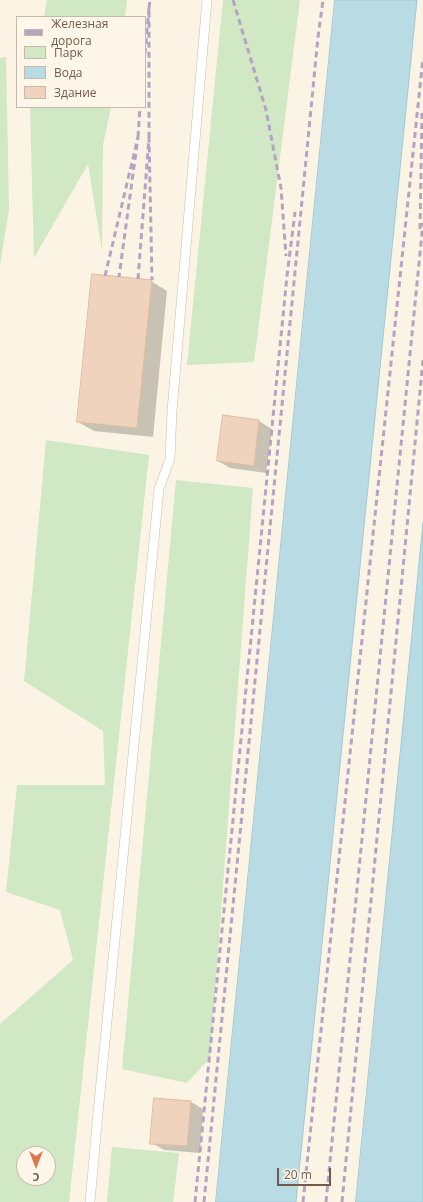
<!DOCTYPE html>
<meta charset="utf-8">
<style>
body{margin:0}
#map{position:relative;width:423px;height:1202px;overflow:hidden;background:#fbf3e3;font-family:"Open Sans",sans-serif}
canvas{display:block}
.legend{position:absolute;left:16px;top:16px;width:130px;height:92px;box-sizing:border-box;background:#fef7e9;border:1px solid #c6b9a9;margin:0;padding:5px 7px;list-style:none;font-size:12px;color:#725b4a}
.legend li{display:flex;align-items:center;gap:8px;height:20px}
.legend b{width:20px;border:1px solid #c6b9a9}
.north{position:absolute;left:16px;top:1146px;width:40px;height:40px;box-sizing:border-box;background:#fef7e9;border:1px solid #c6b9a9;border-radius:50%;rotate:180deg;font-size:11px;font-weight:700;line-height:16px;text-align:center;color:#725b4a}
.north::after{content:'';display:block;margin:auto;width:14px;height:18px;background:#e0754d;clip-path:polygon(50% 0,100% 100%,50% 72%,0 100%)}
.scale{position:absolute;left:277px;top:1168px;width:54px;height:18px;box-sizing:border-box;border:2px solid #725b4a;border-top:0;padding-left:5px;font-size:12px;line-height:14px;white-space:nowrap;color:#725b4a;-webkit-text-stroke:3px #fef7e9;paint-order:stroke}
</style>
<div id="map">
<canvas width="423" height="1202"></canvas>
<ul class="legend">
<li><b style="height:5px;background:#b6a3c4"></b>Железная дорога</li>
<li><b style="height:11px;background:#d0e8c3"></b>Парк</li>
<li><b style="height:11px;background:#b9dbe4"></b>Вода</li>
<li><b style="height:11px;background:#efd3bc"></b>Здание</li>
</ul>
<div class="north">С</div>
<div class="scale">20 m</div>
</div>
<script>
const g = document.querySelector('canvas').getContext('2d');
g.lineJoin = 'round';
function fillPath(path, color) {
  g.fillStyle = color;
  g.fill(path, 'evenodd');
}
function stroke(path, color, width, dash) {
  g.strokeStyle = color;
  g.lineWidth = width;
  g.lineCap = dash ? 'butt' : 'round';
  g.setLineDash(dash || []);
  g.stroke(path);
}
fillPath(new Path2D(`
 M 47,0 L 127,0 L 125,17 L 44,17 Z
 M 223,0 L 300,0 L 254,362 L 187,365 Z
 M 6,57 L 9,209 L 0,266 L 0,58 Z
 M 30,107 L 111,107 L 103,145 L 102,251 L 88,164 L 34,258 Z
 M 46,440 L 149,455 L 69,1202 L 0,1202 L 0,1024 L 73,960 L 60,910 L 6,892 L 17,785 L 105,785 L 103,731 L 24,681 ZM 24,1154 L 48,1154 L 48,1178 L 24,1178 Z
 M 176,480 L 253,488 L 210,1058 L 187,1083 L 122,1069 Z
 M 112,1147 L 179,1153 L 173,1202 L 107,1202 Z`), '#d0e8c3');
const water = new Path2D(`
 M 335,0 L 417,0 L 296,1202 L 216,1202 Z
 M 423,523 L 423,1202 L 356,1202 Z`);
fillPath(water, '#b9dbe4');
stroke(water, '#a0cad5', 1);
fillPath(new Path2D(`
 M 151,281 L 167,291 L 153,437 L 94,431 L 78,422 Z
 M 223,416 L 259,421 L 272,429 L 266,473 L 230,468 L 218,461 Z
 M 191,1102 L 203,1109 L 200,1153 L 164,1150 L 152,1143 Z`), '#0003');
const building = new Path2D(`
 M 92,274 L 152,280 L 137,428 L 77,422 Z
 M 223,415 L 259,420 L 254,466 L 217,461 Z
 M 154,1098 L 191,1101 L 187,1146 L 150,1144 Z`);
fillPath(building, '#efd3bc');
stroke(building, '#e1bb9d', 1);
const lane = new Path2D(`
 M 90,1202 L 98,1113 L 159,489 L 170,459 L 172,411 L 207,0`);
stroke(lane, '#ccbbab', 10);
stroke(lane, '#fff', 9);
stroke(new Path2D(`
 M 233,0 L 266,110 L 281,188 L 286,256
 M 149,8 L 150,0
 M 145,54 L 149,8 L 149,138
 M 138,137 L 140,107
 M 420,229 L 422,113
 M 105,276 L 138,137 L 119,277
 M 138,279 L 149,138 L 152,280
 M 195,1202 L 287,276 L 295,212
 M 204,1202 L 318,37 L 323,0
 M 303,1202 L 423,58
 M 326,1202 L 423,223
 M 342,1202 L 423,360`), '#b6a3c4', 3, [6, 4]);
</script>
